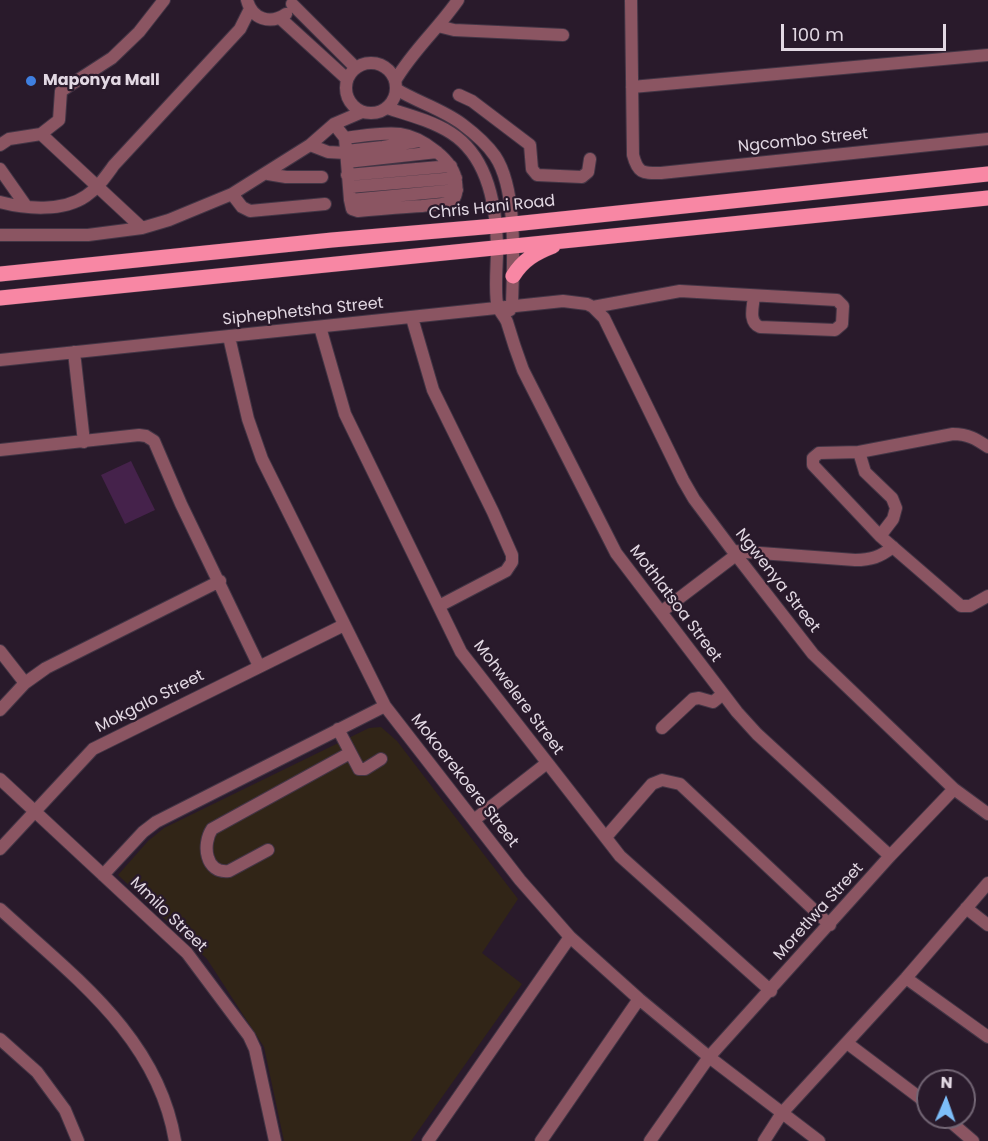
<!DOCTYPE html>
<style>
body{margin:0}
#map{position:relative;width:988px;height:1141px;overflow:hidden;background:#291a2b;font-family:Poppins,sans-serif}
canvas{display:block}
.north{position:absolute;left:916px;top:1069px;width:60px;height:60px;box-sizing:border-box;background:#291a2b;border:2px solid #736675;border-radius:50%;rotate:2deg;font-size:16px;font-weight:700;line-height:24px;text-align:center;color:#e2d8e3}
.north::after{content:'';display:block;margin:auto;width:21px;height:27px;background:#7dbef9;clip-path:polygon(50% 0,100% 100%,50% 72%,0 100%)}
.scale{position:absolute;left:781px;top:24px;width:165px;height:27px;box-sizing:border-box;border:3px solid #e2d8e3;border-top:0;padding-left:8px;font-size:18px;line-height:21px;white-space:nowrap;color:#e2d8e3;-webkit-text-stroke:4px #291a2b;paint-order:stroke}
</style>
<div id="map">
<canvas width="988" height="1141"></canvas>
<div class="north">N</div>
<div class="scale">100 m</div>
</div>
<script>
const g = document.querySelector('canvas').getContext('2d');
g.lineJoin = 'round';
function fillPath(path, color) {
  g.fillStyle = color;
  g.fill(path, 'evenodd');
}
function stroke(path, color, width, dash) {
  g.strokeStyle = color;
  g.lineWidth = width;
  g.lineCap = dash ? 'butt' : 'round';
  g.setLineDash(dash || []);
  g.stroke(path);
}
function write(font, color, halo, rows, align = 'center') {
  g.font = font + ' Poppins,sans-serif';
  g.lineWidth = 4.5;
  g.setLineDash([]);
  g.textBaseline = 'middle';
  g.strokeStyle = halo;
  g.fillStyle = color;
  for (const [text, x, y, turn = 0] of rows) {
    g.save();
    g.translate(x, y);
    g.rotate((+turn || 0) * Math.PI / 180);
    g.textAlign = isNaN(turn) ? turn : align;
    if (halo) g.strokeText(text, 0, 0);
    g.fillText(text, 0, 0);
    g.restore();
  }
}
fillPath(new Path2D(`
 M 381,727 L 397,741 L 518,899 L 482,953 L 522,984 L 411,1141 L 284,1141 L 264,1047 L 207,959 L 118,875 L 148,841 L 164,828 L 369,728 Z`), '#312517');
fillPath(new Path2D(`
 M 131,461 L 155,510 L 125,524 L 101,475 Z`), '#45224b');
const minor = new Path2D(`
 M 247,0 C 252,19 270,25 286,14
 M 631,0 L 633,155 C 638,174 643,173 661,173 L 988,139
 M 292,4 L 356,68
 M 280,18 L 347,79
 M 438,26 L 454,30 L 563,35
 M346 88a25 25 0 1 1 50 0a25 25 0 1 1-50 0Z
 M 395,81 C 413,50 438,29 458,0
 M 632,87 L 988,55
 M 396,89 C 417,102 442,109 462,124 C 474,133 486,143 495,156 C 518,190 513,265 512,305 L 510,310
 M 459,95 L 472,101 L 530,145 L 532,169 L 537,175 L 582,177 L 588,172 L 590,159
 M 387,108 C 409,115 432,121 451,133 C 490,158 497,210 497,252 C 497,264 494,297 498,307 C 500,312 505,317 507,322 C 512,339 517,354 523,370 L 616,553 L 737,712 L 757,734 L 890,856
 M 334,124 L 345,138 L 350,200 L 352,209 L 358,211 C 379,209 400,207 422,206 C 430,205 441,205 449,202 C 457,199 457,189 456,182 C 455,160 421,137 400,134 C 382,132 363,136 345,138
 M 41,134 L 142,228
 M 0,145 L 9,139 L 41,134 L 59,120 L 61,91 L 112,58 L 139,32 L 164,0
 M 310,145 L 328,152 L 346,153
 M 346,151 L 383,147 L 419,141
 M 347,162 L 437,152
 M 0,169 L 26,206
 M 268,174 L 286,177 L 322,177
 M 347,175 L 451,166
 M 349,187 L 456,178
 M 232,194 L 242,207 L 250,211 L 325,204
 M 350,200 L 457,190
 M 0,202 C 26,209 63,212 86,196 C 98,188 106,176 114,165 L 240,29 L 250,9
 M 0,235 L 88,235 L 142,228 L 169,220 L 232,194 L 310,145 L 334,124 L 362,112
 M 593,307 L 680,291 L 837,300 L 843,306 L 842,324 L 835,330 L 760,327 C 748,322 753,307 754,296
 M 412,318 L 433,390 L 493,512 L 512,555 L 512,562 L 506,571 L 439,606
 M 320,327 L 345,414 L 461,652 L 620,856 L 771,991
 M 229,337 L 248,419 L 262,459 L 385,706 L 520,880 L 570,937 L 639,999 L 709,1057 L 819,1141
 M 74,352 L 84,442
 M 0,360 L 563,301 L 587,304 L 593,307 L 604,318 L 683,480 L 694,499 L 733,551 L 813,654 L 954,789 L 988,814
 M 988,447 C 976,439 968,434 953,434 L 859,452 L 865,472 L 892,498 L 896,508 L 893,519 L 880,536 L 961,606 L 970,606 L 988,596
 M 0,450 L 139,435 L 146,436 L 154,441 L 181,504 L 259,666
 M 859,452 L 819,453 L 813,458 L 813,465 L 880,536
 M 733,551 L 855,560 C 871,560 880,557 893,547
 M 661,612 L 736,555
 M 0,651 L 25,683
 M 0,710 L 25,683 L 46,668 L 220,581
 M 662,728 L 693,699 L 699,698 L 713,702 L 723,694
 M 338,729 L 359,769 L 365,769 L 381,759
 M 0,779 L 187,953 L 249,1036 L 255,1049 L 275,1141
 M 474,820 L 547,763
 M 606,837 L 652,784 L 662,780 L 680,784 L 830,925
 M 0,849 L 93,749 L 344,625
 M 268,850 L 229,871 C 205,874 202,844 212,829 L 350,753
 M 103,875 L 143,832 L 156,822 L 385,706
 M 966,908 L 988,925
 M 0,909 C 73,976 158,1037 175,1141
 M 906,978 L 988,1037
 M 0,1039 L 37,1072 L 65,1110 L 78,1141
 M 847,1043 L 928,1104
 M 945,1117 L 973,1141
 M 428,1141 L 570,937
 M 541,1141 L 639,999
 M 650,1141 L 709,1057 L 890,856 L 954,789
 M 764,1141 L 782,1113 L 906,978 L 988,883`);
const major = new Path2D(`
 M 0,274 L 332,240 L 495,226 L 988,174
 M 513,276 C 523,260 535,253 553,246
 M 0,298 L 988,198`);
stroke(minor, '#433545', 14);
stroke(major, '#433545', 16);
stroke(minor, '#8b5562', 12);
stroke(major, '#f887a4', 15);
for (const [x, y, r, color] of [
 [31,81,6,"#3f7fe0"]
]) {
  const dot = new Path2D();
  dot.arc(x, y, r, 0, 2 * Math.PI);
  g.fillStyle = color;
  g.fill(dot);
  stroke(dot, '#291a2b', 2);
}
write('bold 16px', '#e2d8e3', '#291a2b', [
 ["Maponya Mall",43,81]
], 'left');
write('16px', '#e2d8e3', '#291a2b', [
 ["Ngcombo Street",803,141,-6],
 ["Chris Hani Road",492,208,-6],
 ["Siphephetsha Street",303,312,-6],
 ["Ngwenya Street",777,581,52],
 ["Mothlatsoa Street",675,604,53],
 ["Mohwelere Street",518,698,53],
 ["Mokgalo Street",150,702,-27],
 ["Mokoerekoere Street",464,781,52],
 ["Moretlwa Street",819,912,-48],
 ["Mmilo Street",168,915,44]
]);
</script>
